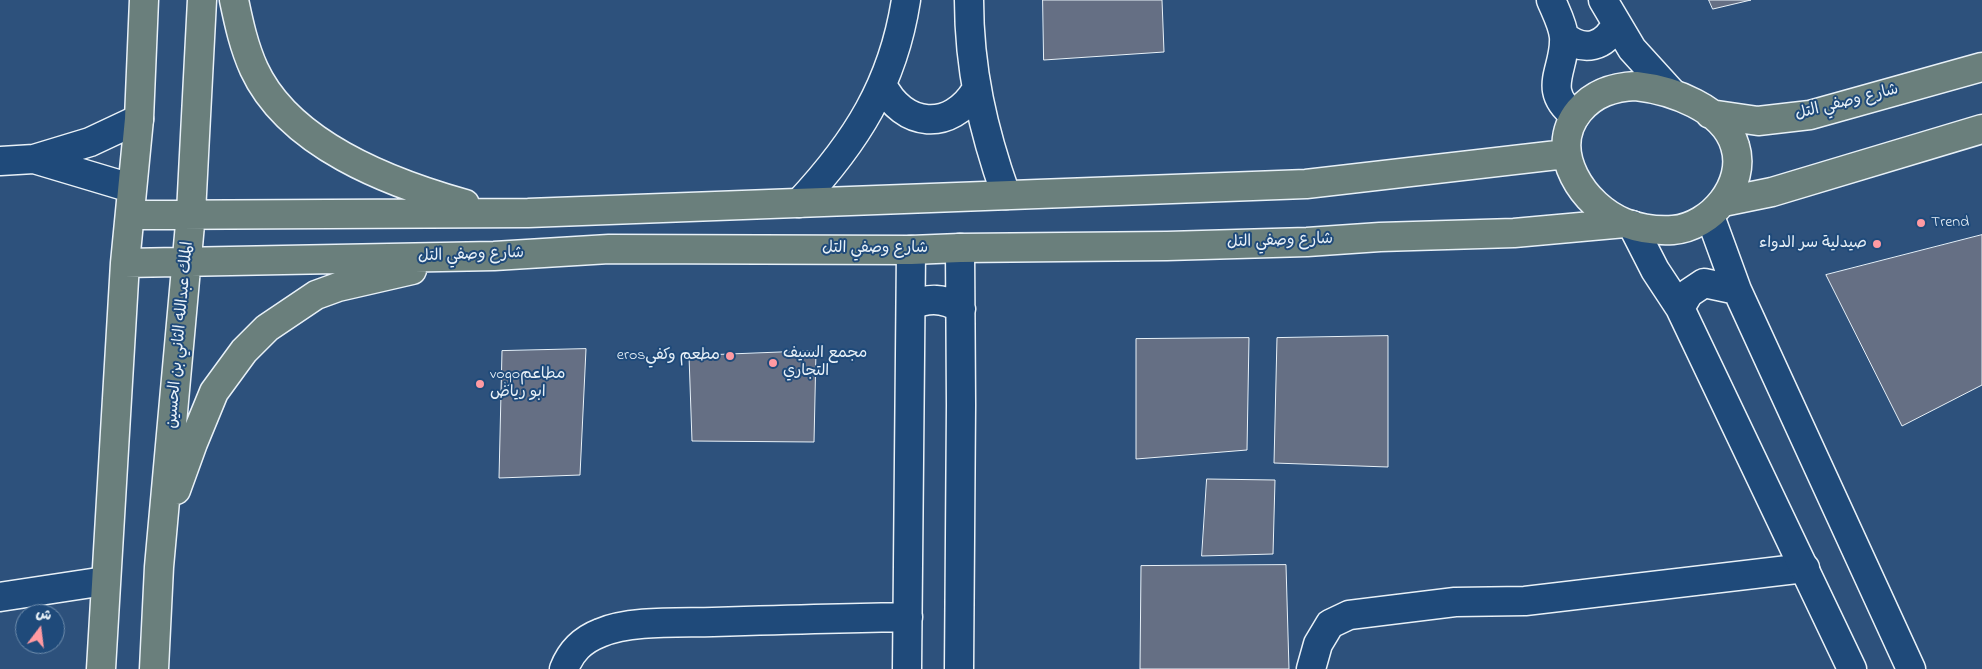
<!DOCTYPE html>
<meta charset="utf-8">
<style>
body{margin:0}
#map{position:relative;width:1982px;height:669px;overflow:hidden;background:#2d517c;font-family:"Indie Flower","Playpen Sans Arabic",sans-serif}
canvas{display:block}
.north{position:absolute;left:15px;top:604px;width:50px;height:50px;box-sizing:border-box;background:#1f4a7a;border:1px solid #6f8dac;border-radius:50%;rotate:15deg;font-size:14px;font-weight:700;line-height:20px;text-align:center;color:#e8f1f8}
.north::after{content:'';display:block;margin:auto;width:18px;height:22px;background:#ff9aa2;clip-path:polygon(50% 0,100% 100%,50% 72%,0 100%)}
</style>
<div id="map">
<canvas width="1982" height="669"></canvas>
<div class="north">ش</div>
</div>
<script>
const g = document.querySelector('canvas').getContext('2d');
g.lineJoin = 'round';
function fillPath(path, color) {
  g.fillStyle = color;
  g.fill(path, 'evenodd');
}
function stroke(path, color, width, dash) {
  g.strokeStyle = color;
  g.lineWidth = width;
  g.lineCap = dash ? 'butt' : 'round';
  g.setLineDash(dash || []);
  g.stroke(path);
}
function write(font, color, halo, rows, align = 'center') {
  g.font = font + ' "Indie Flower","Playpen Sans Arabic",sans-serif';
  g.lineWidth = 4;
  g.setLineDash([]);
  g.textBaseline = 'middle';
  g.strokeStyle = halo;
  g.fillStyle = color;
  for (const [text, x, y, turn = 0] of rows) {
    g.save();
    g.translate(x, y);
    g.rotate((+turn || 0) * Math.PI / 180);
    g.textAlign = isNaN(turn) ? turn : align;
    if (halo) g.strokeText(text, 0, 0);
    g.fillText(text, 0, 0);
    g.restore();
  }
}
const building = new Path2D(`
 M 1043,0 L 1162,0 L 1164,52 L 1044,60 Z
 M 1709,0 L 1751,0 L 1713,9 Z
 M 1982,235 L 1982,385 L 1902,426 L 1826,275 Z
 M 1388,336 L 1388,467 L 1274,463 L 1277,338 Z
 M 1249,338 L 1247,450 L 1136,459 L 1136,339 Z
 M 586,349 L 580,475 L 499,478 L 502,351 Z
 M 816,351 L 814,442 L 692,441 L 689,356 Z
 M 1207,479 L 1275,480 L 1273,554 L 1202,556 Z
 M 1286,565 L 1289,669 L 1140,669 L 1141,566 Z`);
fillPath(building, '#656f84');
stroke(building, '#e8f1f8', 1);
const minor = new Path2D(`
 M 34,159 L 131,188
 M 0,161 L 34,159 L 90,142 L 139,119
 M 911,306 C 928,297 945,298 961,309
 M 0,597 L 105,581
 M 564,669 C 571,651 582,640 600,633 C 630,620 680,623 713,622 C 778,620 843,618 908,617
 M 907,669 L 911,250
 M 959,669 L 961,405 L 960,248
 M 1311,669 L 1318,644 L 1330,624 L 1349,615 L 1455,602 L 1525,601 L 1805,568`);
const tertiary = new Path2D(`
 M 969,0 C 969,69 983,130 1006,195
 M 1551,0 C 1556,12 1563,25 1564,37 C 1566,70 1540,89 1575,116
 M 1603,0 L 1632,49 L 1672,93
 M 1564,36 C 1584,53 1605,47 1616,24
 M 882,84 C 903,128 951,132 976,90
 M 799,203 C 856,142 893,84 906,0
 M 1710,216 L 1737,290 L 1911,669
 M 1632,225 L 1655,270 L 1680,308 L 1852,669
 M 1680,308 L 1689,293 L 1704,283 L 1737,290`);
const primary = new Path2D(`
 M 234,0 C 239,24 244,47 254,69 C 289,145 390,183 465,204
 M 1636,86 C 1671,90 1724,108 1735,146 C 1747,184 1711,227 1673,230 C 1657,231 1641,229 1625,223 C 1584,207 1546,151 1579,111 C 1594,93 1613,87 1636,86 Z
 M 1710,114 L 1758,121 L 1810,115 L 1982,67
 M 1723,202 L 1772,192 L 1982,129
 M 130,215 L 528,213 L 1306,184 L 1566,154
 M 125,263 L 494,256 L 609,249 L 911,250 L 960,248 L 1167,246 L 1307,242 L 1380,237 L 1514,233 L 1625,223
 M 176,490 L 193,443 L 214,392 L 244,351 L 267,328 L 316,295 L 338,287 L 412,270
 M 101,669 L 125,263 L 139,119 L 144,0
 M 154,669 L 159,567 L 191,213 L 202,0`);
stroke(minor, '#e8f1f8', 31);
stroke(tertiary, '#e8f1f8', 31);
stroke(primary, '#e8f1f8', 31);
stroke(minor, '#1f4a7a', 28);
stroke(tertiary, '#1f4a7a', 28);
stroke(primary, '#6a7f7c', 28);
for (const [x, y, r, color] of [
 [1921,223,5,"#ff9aa2"],
 [1877,244,5,"#ff9aa2"],
 [730,356,5,"#ff9aa2"],
 [773,363,5,"#ff9aa2"],
 [480,384,5,"#ff9aa2"]
]) {
  const dot = new Path2D();
  dot.arc(x, y, r, 0, 2 * Math.PI);
  g.fillStyle = color;
  g.fill(dot);
  stroke(dot, '#1f4a7a', 2);
}
write('16px', '#e8f1f8', '#1f4a7a', [
 ["شارع وصفي التل",1847,103,-14],
 ["شارع وصفي التل",1280,242,-2],
 ["شارع وصفي التل",875,249],
 ["شارع وصفي التل",471,256,-2],
 ["الملك عبدالله الثاني بن الحسين",181,335,-85]
]);
write('16px', '#e8f1f8', '#1f4a7a', [
 ["Trend",1931,223],
 ["صيدلية سر الدواء",1867,244,"right"],
 ["مجمع السيف",783,354],
 ["التجاري",783,372],
 ["erosمطعم وكفي",720,356,"right"],
 ["vogoمطاعم",490,375],
 ["ابو رياض",490,393]
], 'left');
</script>
